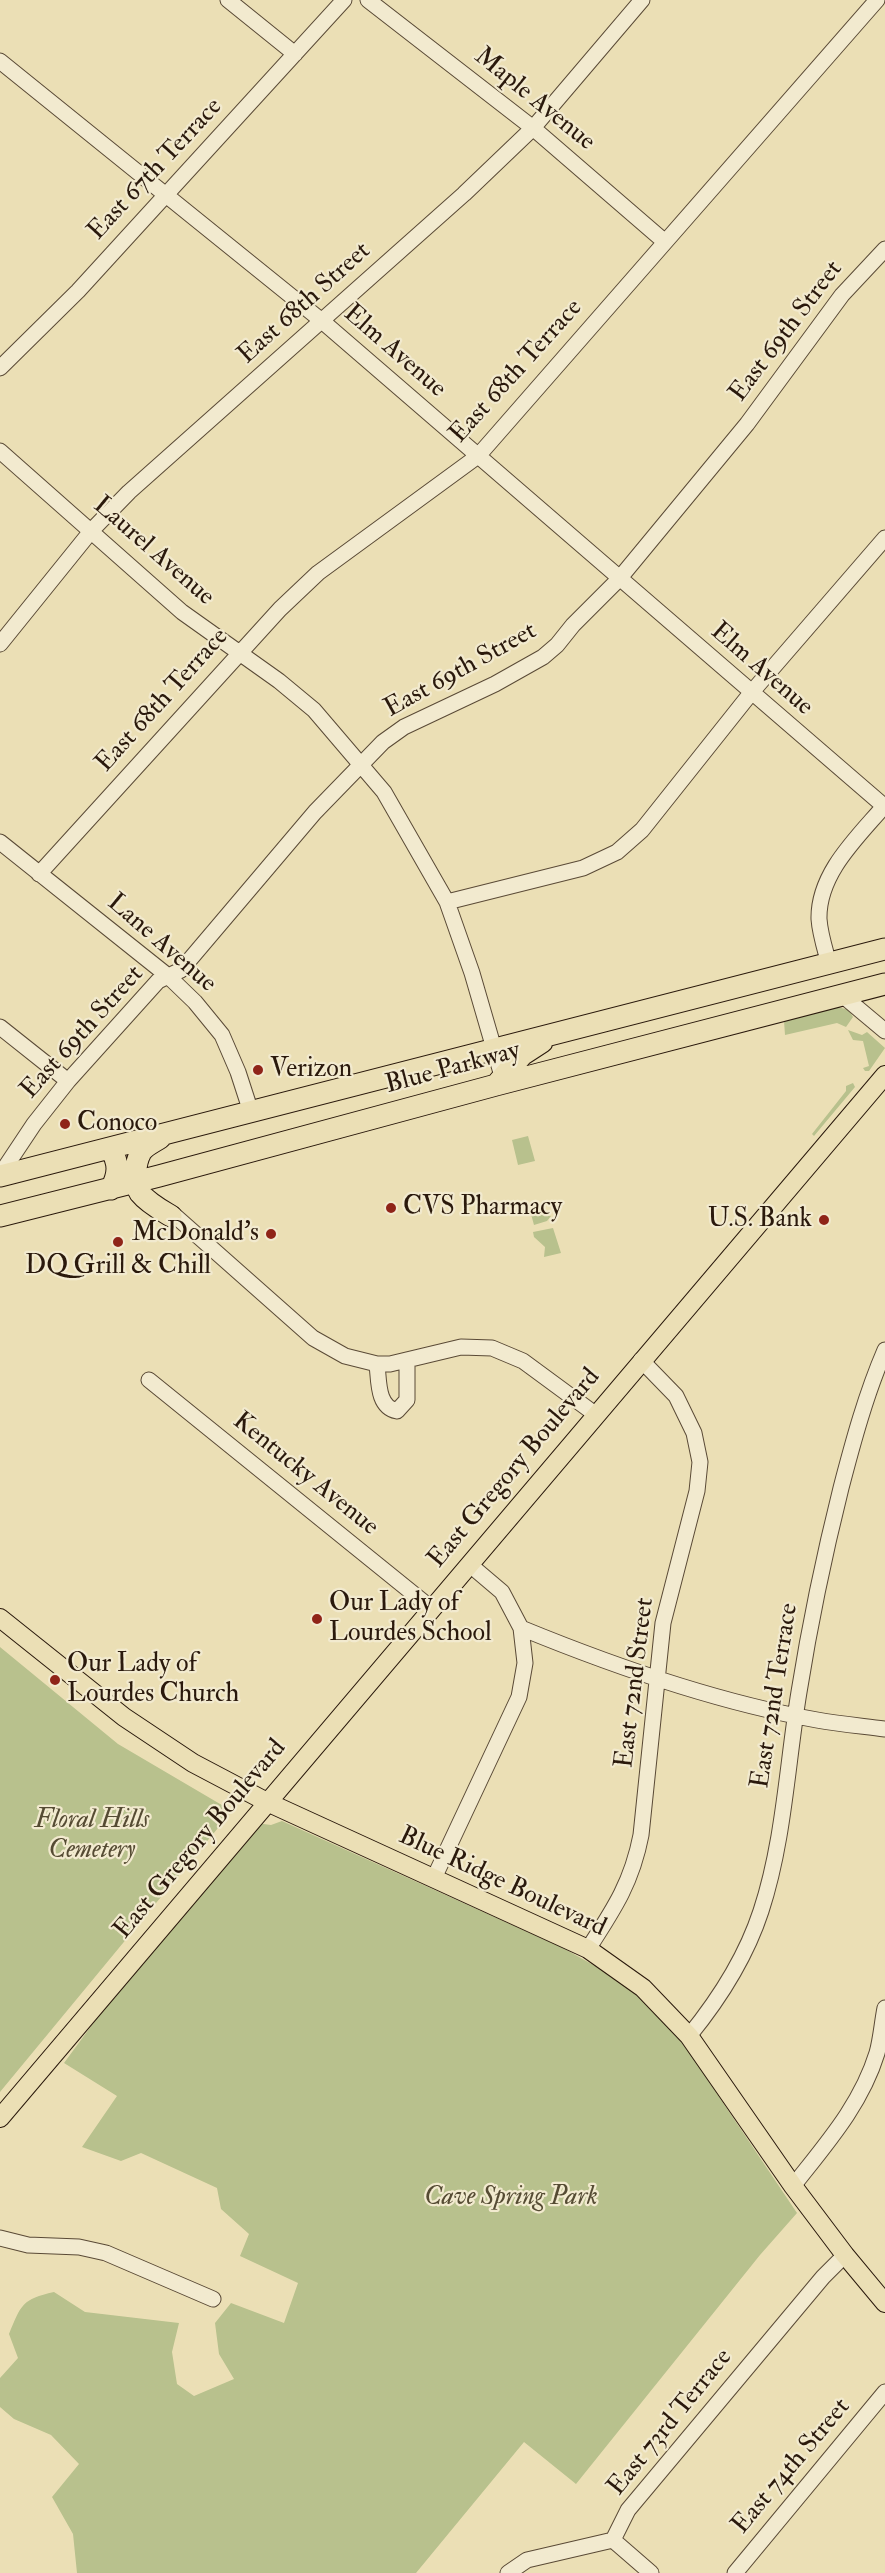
<!DOCTYPE html>
<style>
body{margin:0}
canvas{display:block;background:#ebdfb5}
</style>
<canvas width="885" height="2573"></canvas>
<script>
const g = document.querySelector('canvas').getContext('2d');
g.lineJoin = 'round';
function fillPath(path, color) {
  g.fillStyle = color;
  g.fill(path, 'evenodd');
}
function stroke(path, color, width, dash) {
  g.strokeStyle = color;
  g.lineWidth = width;
  g.lineCap = dash ? 'butt' : 'round';
  g.setLineDash(dash || []);
  g.stroke(path);
}
function write(font, color, halo, rows, align = 'center') {
  g.font = font + ' "IM FELL Double Pica",serif';
  g.lineWidth = 4.5;
  g.setLineDash([]);
  g.textBaseline = 'middle';
  g.strokeStyle = halo;
  g.fillStyle = color;
  for (const [text, x, y, turn = 0] of rows) {
    g.save();
    g.translate(x, y);
    g.rotate((+turn || 0) * Math.PI / 180);
    g.textAlign = isNaN(turn) ? turn : align;
    if (halo) g.strokeText(text, 0, 0);
    g.fillText(text, 0, 0);
    g.restore();
  }
}
fillPath(new Path2D(`
 M 838,1007 L 849,1010 L 853,1017 L 846,1027 L 837,1023 L 785,1035 L 784,1021 Z
 M 848,1030 L 862,1035 L 867,1032 L 885,1048 L 869,1071 L 865,1071 L 863,1068 L 869,1066 L 863,1041 L 853,1040 Z
 M 853,1083 L 855,1087 L 814,1136 L 812,1134 L 846,1091 L 846,1086 Z
 M 528,1136 L 535,1161 L 518,1165 L 512,1140 Z
 M 529,1207 L 542,1207 L 545,1215 L 551,1216 L 547,1221 L 534,1225 Z
 M 553,1228 L 561,1253 L 544,1257 L 545,1247 L 534,1237 L 533,1232 Z
 M 0,1647 L 118,1744 L 232,1811 L 0,2092 Z
 M 282,1821 L 563,1948 L 604,1971 L 644,1998 L 681,2040 L 797,2213 L 760,2255 L 576,2484 L 524,2442 L 416,2573 L 77,2573 L 73,2534 L 52,2497 L 79,2464 L 51,2435 L 14,2419 L 0,2407 L 0,2378 L 18,2358 L 9,2334 C 21,2305 22,2299 54,2292 L 85,2312 L 179,2323 L 172,2352 L 177,2384 L 194,2396 L 234,2379 L 219,2354 L 215,2323 L 231,2303 L 284,2323 L 298,2283 L 240,2256 L 249,2234 L 221,2209 L 217,2188 L 141,2153 L 121,2161 L 82,2147 L 117,2096 L 64,2063 L 114,1995 L 256,1823 L 271,1825 Z`), '#b8c18d');
const minor = new Path2D(`
 M 228,0 L 295,54
 M 368,0 L 533,128 L 665,242
 M 0,61 L 322,321 L 884,806
 M 0,368 L 78,291 L 344,0
 M 0,451 L 182,612 L 279,681 L 314,710 L 384,792 L 447,902 L 472,973 L 504,1083
 M 0,644 L 92,530 L 129,492 L 464,194 L 533,128 L 642,0
 M 0,842 L 168,976 L 195,1002 L 222,1035 L 238,1072 L 251,1112
 M 39,874 L 280,609 L 318,573 L 478,456 L 877,0
 M 447,902 L 583,868 L 617,852 L 642,830 L 751,693 L 885,538
 M 829,964 C 825,949 820,934 819,919 C 818,873 858,837 885,805
 M 842,995 L 885,1031
 M 0,1027 L 68,1081
 M 0,1175 L 34,1124 L 68,1081 L 158,981 L 181,970 L 315,812 L 383,742 L 404,727 L 495,684 L 543,657 L 557,645 L 573,625 L 619,579 L 747,424 L 842,295 L 885,249
 M 173,1214 L 313,1338 L 345,1356 L 377,1364 L 390,1364 L 461,1347 L 492,1348 L 523,1361 L 595,1414
 M 377,1364 C 379,1381 377,1407 397,1411 L 407,1400 L 407,1360
 M 149,1380 L 431,1608
 M 469,1564 L 502,1592 L 521,1628 C 616,1667 716,1702 817,1720 C 840,1724 862,1726 885,1729
 M 434,1878 L 519,1697 L 525,1663 L 521,1628
 M 588,1949 C 614,1909 632,1882 641,1835 L 663,1623 L 697,1491 L 700,1462 L 694,1433 L 676,1396 L 641,1360
 M 689,2036 C 720,1998 746,1957 761,1911 C 784,1841 787,1765 799,1692 C 810,1623 824,1556 841,1488 C 853,1442 866,1394 885,1350
 M 793,2186 C 826,2144 861,2105 877,2053 C 881,2039 882,2023 885,2008
 M 0,2238 L 28,2245 L 79,2247 L 106,2253 L 213,2299
 M 613,2540 L 651,2573
 M 508,2573 L 527,2560 L 613,2540 L 628,2510 L 823,2277 L 845,2255
 M 735,2573 L 885,2392`);
const major = new Path2D(`
 M 0,1618 L 124,1717 L 193,1763 L 267,1802 L 588,1949 L 643,1988 L 689,2036 L 793,2186 L 845,2255 L 885,2303
 M 0,2118 L 885,1075`);
const highway = new Path2D(`
 M 496,1085 L 522,1055 L 542,1042
 M 160,1138 C 154,1142 145,1146 141,1152 C 135,1163 133,1182 140,1193 C 148,1203 161,1210 171,1216
 M 111,1149 C 119,1164 119,1173 111,1189
 M 0,1176 L 885,949
 M 0,1216 L 159,1176 L 496,1085 L 885,984`);
stroke(minor, '#5a4a36', 17);
stroke(major, '#2a190c', 20);
stroke(highway, '#2a190c', 23);
stroke(minor, '#f2eacf', 15);
stroke(major, '#ebdfb5', 18);
stroke(highway, '#ebdfb5', 21);
for (const [x, y, r, color] of [
 [258,1070,6,"#8f2418"],
 [65,1124,6,"#8f2418"],
 [391,1208,6,"#8f2418"],
 [824,1220,6,"#8f2418"],
 [271,1234,6,"#8f2418"],
 [118,1242,6,"#8f2418"],
 [317,1619,6,"#8f2418"],
 [55,1680,6,"#8f2418"]
]) {
  const dot = new Path2D();
  dot.arc(x, y, r, 0, 2 * Math.PI);
  g.fillStyle = color;
  g.fill(dot);
  stroke(dot, '#f2eacf', 2);
}
write('26px', '#2a190c', '#f2eacf', [
 ["Maple Avenue",534,100,39],
 ["East 67th Terrace",156,170,-47],
 ["East 68th Street",305,304,-42],
 ["East 69th Street",787,332,-53],
 ["Elm Avenue",394,352,41],
 ["East 68th Terrace",517,372,-48],
 ["Laurel Avenue",153,552,41],
 ["Elm Avenue",761,670,41],
 ["East 69th Street",461,671,-29],
 ["East 68th Terrace",163,701,-48],
 ["Lane Avenue",161,944,41],
 ["East 69th Street",83,1033,-48],
 ["Blue Parkway",453,1069,-15],
 ["East Gregory Boulevard",515,1469,-50],
 ["Kentucky Avenue",305,1475,39],
 ["East 72nd Street",636,1683,-83],
 ["East 72nd Terrace",776,1696,-81],
 ["East Gregory Boulevard",201,1840,-50],
 ["Blue Ridge Boulevard",502,1883,25],
 ["East 73rd Terrace",671,2423,-51],
 ["East 74th Street",792,2467,-50]
]);
write('26px', '#2a190c', '#f2eacf', [
 ["Verizon",270,1070],
 ["Conoco",77,1124],
 ["CVS Pharmacy",403,1208],
 ["U.S. Bank",812,1220,"right"],
 ["McDonald's",259,1234,"right"],
 ["DQ Grill & Chill",118,1267,"center"],
 ["Our Lady of",329,1604],
 ["Lourdes School",329,1634],
 ["Our Lady of",67,1665],
 ["Lourdes Church",67,1695]
], 'left');
write('italic 26px', '#554b33', '#f2eacf', [
 ["Floral Hills",92,1821],
 ["Cemetery",92,1851],
 ["Cave Spring Park",511,2198]
]);
</script>
